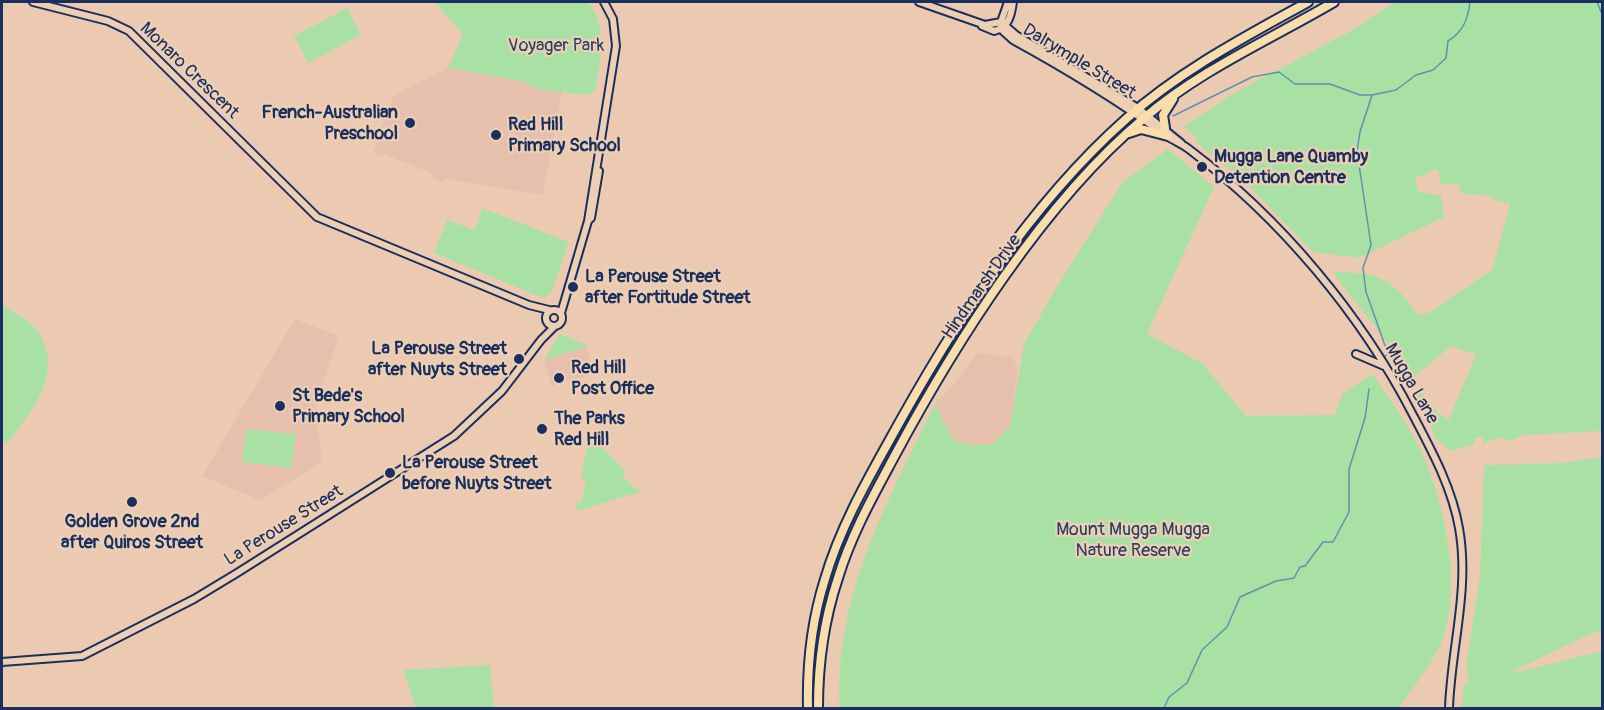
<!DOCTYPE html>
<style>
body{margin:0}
#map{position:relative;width:1604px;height:710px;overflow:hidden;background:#eccab2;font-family:Pangolin,sans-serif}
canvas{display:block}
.frame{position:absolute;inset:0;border:3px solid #1b2f5e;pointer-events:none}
</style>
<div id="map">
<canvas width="1604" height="710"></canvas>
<div class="frame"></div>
</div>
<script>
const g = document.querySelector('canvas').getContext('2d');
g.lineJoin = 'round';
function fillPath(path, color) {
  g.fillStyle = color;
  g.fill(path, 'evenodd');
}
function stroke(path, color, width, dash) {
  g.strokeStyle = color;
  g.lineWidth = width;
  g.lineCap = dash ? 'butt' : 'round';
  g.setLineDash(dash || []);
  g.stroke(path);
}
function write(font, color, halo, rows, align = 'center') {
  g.font = font + ' Pangolin,sans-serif';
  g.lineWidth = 4.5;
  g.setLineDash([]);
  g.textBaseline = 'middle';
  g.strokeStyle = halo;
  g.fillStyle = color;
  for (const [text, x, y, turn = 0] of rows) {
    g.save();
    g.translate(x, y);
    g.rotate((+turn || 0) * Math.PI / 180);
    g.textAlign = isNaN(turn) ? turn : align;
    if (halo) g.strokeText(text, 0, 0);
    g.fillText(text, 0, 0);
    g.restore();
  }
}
fillPath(new Path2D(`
 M 448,68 L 526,82 L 540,90 L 562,92 L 543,195 L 447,179 L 443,182 L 432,177 L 431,173 L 384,154 L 381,156 L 373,153 L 394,95 Z
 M 295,319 L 339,336 L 319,395 L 316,416 L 322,462 L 260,500 L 202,476 Z
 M 586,347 L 594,374 L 552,386 L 544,360 Z
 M 977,353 L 1012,357 L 1018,368 L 1010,426 L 992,444 L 973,445 L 954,441 L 935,404 L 955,383 Z`), '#e7bfad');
fillPath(new Path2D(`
 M 434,2 L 588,2 C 609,28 600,60 595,91 L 587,95 L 540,90 L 525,82 L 448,68 L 463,34 Z
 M 1395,2 L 1602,2 L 1602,431 L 1523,435 L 1510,441 L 1499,437 L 1482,444 L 1484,437 L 1474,438 L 1475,444 L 1451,451 L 1437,440 L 1415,394 L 1418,388 L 1439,414 L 1449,419 L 1476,355 L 1451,346 L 1409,381 L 1388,343 L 1335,276 L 1335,272 C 1379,272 1393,279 1418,315 L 1429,313 L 1492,270 L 1510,204 L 1491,199 L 1492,196 L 1460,193 L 1460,185 L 1440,184 L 1438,169 L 1415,178 L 1418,192 L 1441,195 L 1444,217 L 1359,258 L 1313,252 L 1247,184 L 1195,141 L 1198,138 L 1183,127 L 1236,92 L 1351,31 Z
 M 347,8 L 361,35 L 308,63 L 294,36 Z
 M 1168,149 L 1214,187 L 1147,334 L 1202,363 L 1246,416 L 1335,415 L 1343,393 L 1373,374 C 1392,403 1414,432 1427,464 C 1446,513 1463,593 1441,643 C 1431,666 1412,688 1399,708 L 840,708 C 833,598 888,500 935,404 L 954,441 L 973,445 L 992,444 L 1010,426 L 1024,344 L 1056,288 L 1122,183 Z
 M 482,208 L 569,242 L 551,293 L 543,298 L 434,253 L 447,220 L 475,230 Z
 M 2,304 C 12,312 28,319 36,329 C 67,371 32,410 8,443 L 2,439 Z
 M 560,334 L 585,344 L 586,347 L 544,360 Z
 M 246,429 L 296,434 L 291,468 L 242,462 Z
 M 593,444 L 600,445 L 625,470 L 623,477 L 637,490 L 640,487 L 642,491 L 577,511 L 576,503 L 582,501 L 586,479 L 581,479 L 586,450 Z
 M 1602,457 L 1602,632 L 1592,633 L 1513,671 L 1513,673 L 1602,651 L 1602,708 L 1462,708 L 1464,685 L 1468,684 L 1467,660 L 1480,576 L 1484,465 L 1561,463 Z
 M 490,665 L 494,708 L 416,708 L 403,670 Z`), '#a9e1a5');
stroke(new Path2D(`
 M 1597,2 L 1602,14
 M 1372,95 L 1360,132 L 1357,151 L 1371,245 L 1363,268 L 1366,292 L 1388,354 L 1385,356
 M 1173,116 L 1252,77 L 1279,72 L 1295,84 L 1330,84 L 1360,95 L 1372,95 L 1396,90 L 1416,75 L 1433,70 L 1446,58 L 1448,41 C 1463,32 1468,19 1470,2
 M 1164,708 L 1169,697 L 1187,683 L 1202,650 L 1227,627 L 1240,597 L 1276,581 L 1294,578 L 1300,567 L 1305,566 L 1323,542 L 1333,542 L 1349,512 L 1349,469 L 1365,418 L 1369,389`), '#5b93ae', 1.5);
const minor = new Path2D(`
 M 33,2 L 108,21 L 129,31 L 317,217 L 529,305 L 549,310
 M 919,2 L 985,25 L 1001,22
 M 1001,22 L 1003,31 L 1013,40 C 1066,69 1117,100 1167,136 C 1174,141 1183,144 1190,150 C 1280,218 1361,314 1413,415 C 1432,451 1452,488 1459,528 C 1470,589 1451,648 1449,708
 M 1001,22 L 1016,35 L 1138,108 L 1181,143
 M 1001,22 L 1008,2
 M 982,26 L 994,31 C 1009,27 1011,16 1013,2
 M 588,221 L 616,46 L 613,19 L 604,2
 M546 318a8 8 0 1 1 16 0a8 8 0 1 1-16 0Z
 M 561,313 L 588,221 L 591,218 L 599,171
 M 1356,354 L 1384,366
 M 2,662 L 82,656 L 194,599 L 237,573 L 454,436 L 502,391 L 541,340 L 555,326`);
const major = new Path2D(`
 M 1165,128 L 1163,115 L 1173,99
 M 1129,133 L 1141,129 L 1168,136
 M 808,708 C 807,665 812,620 825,579 C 839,531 864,486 888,443 C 951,328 1027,207 1126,119 C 1181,70 1245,37 1308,2
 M 818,708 C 818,664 824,620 838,578 C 851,535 873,496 894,457 C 955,343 1044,202 1143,119 C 1200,70 1269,40 1334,2`);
stroke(minor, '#1b2f5e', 10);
stroke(major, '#1b2f5e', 12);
stroke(minor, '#edd0b4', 6);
stroke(major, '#f9deab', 8);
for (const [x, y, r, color] of [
 [410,123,6,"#1b2f5e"],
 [496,135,6,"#1b2f5e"],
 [1202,167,6,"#1b2f5e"],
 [573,287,6,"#1b2f5e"],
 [519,359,6,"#1b2f5e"],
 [559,378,6,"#1b2f5e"],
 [280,406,6,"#1b2f5e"],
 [542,429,6,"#1b2f5e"],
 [390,473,6,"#1b2f5e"],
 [132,502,6,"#1b2f5e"]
]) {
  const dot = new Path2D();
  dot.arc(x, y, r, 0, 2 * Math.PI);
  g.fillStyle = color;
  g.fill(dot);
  stroke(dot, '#edd0b4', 2);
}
write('18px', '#294165', '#edd0b4', [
 ["Voyager Park",556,46],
 ["Mount Mugga Mugga",1133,530],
 ["Nature Reserve",1133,551]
]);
write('18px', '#1b2f5e', '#edd0b4', [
 ["Dalrymple Street",1079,62,31],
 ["Monaro Crescent",189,71,44],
 ["Hindmarsh Drive",982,287,-55],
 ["Mugga Lane",1411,384,60],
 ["La Perouse Street",284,526,-32]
]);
write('bold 18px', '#1b2f5e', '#edd0b4', [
 ["French-Australian",398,113,"right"],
 ["Preschool",398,134,"right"],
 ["Red Hill",508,125],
 ["Primary School",508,146],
 ["Mugga Lane Quamby",1214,157],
 ["Detention Centre",1214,178],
 ["La Perouse Street",585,277],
 ["after Fortitude Street",585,298],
 ["La Perouse Street",507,349,"right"],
 ["after Nuyts Street",507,370,"right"],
 ["Red Hill",571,368],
 ["Post Office",571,389],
 ["St Bede's",292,396],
 ["Primary School",292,417],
 ["The Parks",554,419],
 ["Red Hill",554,440],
 ["La Perouse Street",402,463],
 ["before Nuyts Street",402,484],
 ["Golden Grove 2nd",132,522,"center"],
 ["after Quiros Street",132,543,"center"]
], 'left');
</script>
